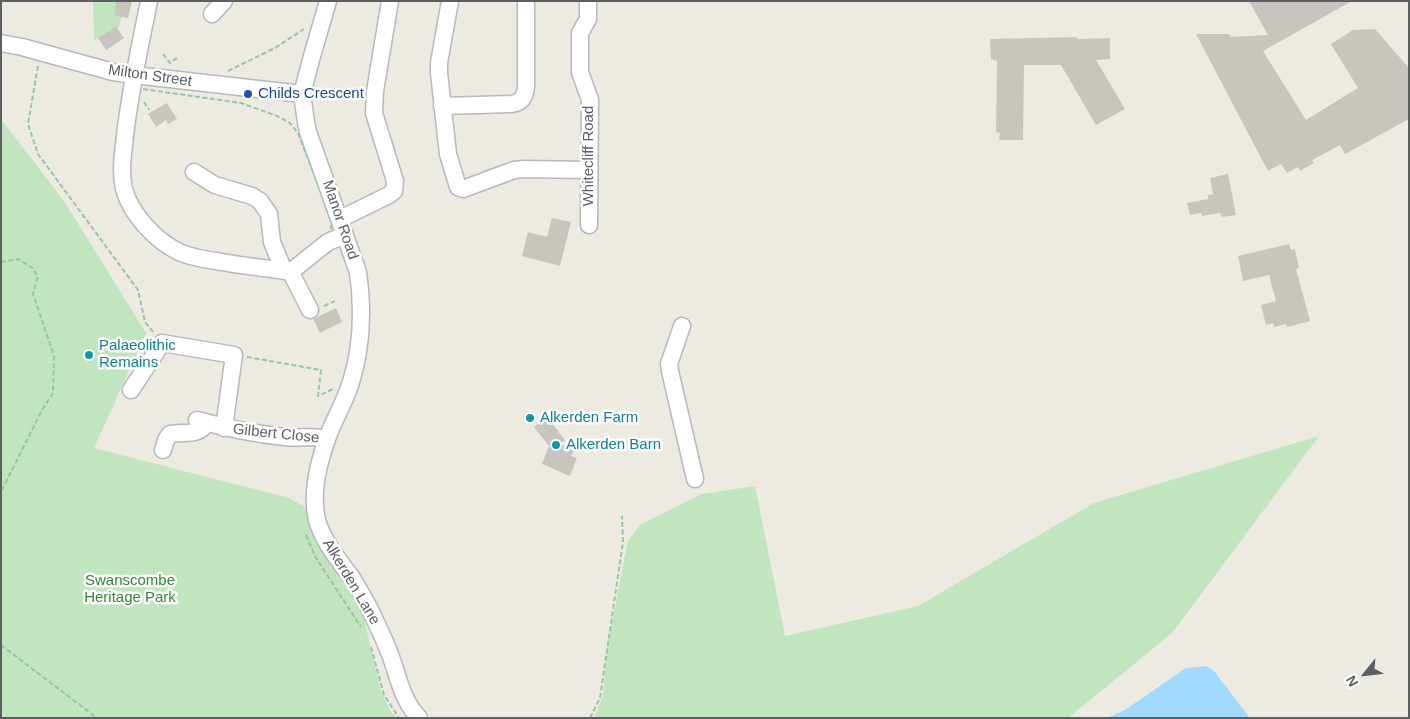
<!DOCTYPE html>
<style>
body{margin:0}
#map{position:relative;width:1410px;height:719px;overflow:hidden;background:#edeae2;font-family:Helvetica,sans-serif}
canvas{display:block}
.frame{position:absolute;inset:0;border:2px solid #5b5f63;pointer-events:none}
.north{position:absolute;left:1340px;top:649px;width:50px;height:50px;-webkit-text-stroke:4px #fff;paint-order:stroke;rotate:241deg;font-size:14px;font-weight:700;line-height:20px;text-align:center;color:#5b5f63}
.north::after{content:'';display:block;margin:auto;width:18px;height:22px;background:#5b5f63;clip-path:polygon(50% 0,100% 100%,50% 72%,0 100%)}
</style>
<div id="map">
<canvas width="1410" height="719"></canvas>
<div class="frame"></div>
<div class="north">N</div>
</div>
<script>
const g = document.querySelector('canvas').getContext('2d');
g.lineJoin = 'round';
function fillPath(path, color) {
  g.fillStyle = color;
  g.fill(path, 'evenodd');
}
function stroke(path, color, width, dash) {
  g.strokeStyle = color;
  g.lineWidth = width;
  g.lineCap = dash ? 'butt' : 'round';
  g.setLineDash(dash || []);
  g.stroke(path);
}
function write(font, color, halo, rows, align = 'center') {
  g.font = font + ' Helvetica,sans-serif';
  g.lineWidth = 5;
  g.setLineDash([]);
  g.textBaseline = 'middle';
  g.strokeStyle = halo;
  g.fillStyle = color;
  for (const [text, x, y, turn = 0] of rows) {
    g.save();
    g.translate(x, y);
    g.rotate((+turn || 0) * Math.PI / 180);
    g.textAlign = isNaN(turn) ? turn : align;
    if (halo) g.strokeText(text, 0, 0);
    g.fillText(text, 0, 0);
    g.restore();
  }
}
fillPath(new Path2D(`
 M 93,1 L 116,1 L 114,15 L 122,16 L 119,27 L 117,27 L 116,26 L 94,40 Z
 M 1,122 L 4,123 L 64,201 L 146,333 L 94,448 L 289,498 L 308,509 L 333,564 L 362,610 L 381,692 L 390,710 L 396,718 L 1,718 Z
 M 1319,436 L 1172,633 L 1068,718 L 594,718 L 603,696 L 607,648 L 628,541 L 640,525 L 702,494 L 755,486 L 785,636 L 918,606 L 1094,503 Z`), '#c0e5bf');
fillPath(new Path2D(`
 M 1206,666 L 1214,671 L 1250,718 L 1107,718 L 1125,710 L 1186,668 Z`), '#a2d9fe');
fillPath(new Path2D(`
 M 116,1 L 132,1 L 128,18 L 114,15 Z
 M 1249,1 L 1352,1 L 1263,51 L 1306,120 L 1358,88 L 1331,44 L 1353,30 L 1375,29 L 1409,68 L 1409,119 L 1345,154 L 1340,145 L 1312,160 L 1314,163 L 1300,171 L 1298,167 L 1287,173 L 1281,164 L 1268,171 L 1196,34 L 1229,34 L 1231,37 L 1268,35 Z
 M 116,26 L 124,38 L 106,50 L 98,38 Z
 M 1077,37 L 1077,39 L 1110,38 L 1110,59 L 1096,60 L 1125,109 L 1096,125 L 1061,65 L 1024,65 L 1023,140 L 999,140 L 1000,133 L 996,132 L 997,61 L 991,59 L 990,39 Z
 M 167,103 L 177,119 L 168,124 L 166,120 L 156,127 L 148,114 Z
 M 1228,174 L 1236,215 L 1222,217 L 1220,213 L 1202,216 L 1201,213 L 1190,215 L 1187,203 L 1208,199 L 1208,195 L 1213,194 L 1210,178 Z
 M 552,218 L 571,222 L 560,266 L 522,256 L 528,232 L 547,237 Z
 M 1289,244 L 1291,250 L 1295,249 L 1299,268 L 1296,269 L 1310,321 L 1287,327 L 1286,324 L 1274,327 L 1273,323 L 1266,325 L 1261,305 L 1276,301 L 1269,275 L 1243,281 L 1238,256 Z
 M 336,308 L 342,322 L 320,333 L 313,319 Z
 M 547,417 L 565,440 L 560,444 L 574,450 L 571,456 L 577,458 L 570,476 L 542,464 L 549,446 L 534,427 Z`), '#c8c5bf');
const minor = new Path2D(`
 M 149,1 C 140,47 130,90 125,136 C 123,153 120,172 124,189 C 131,215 157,242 181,253 C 194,258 208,260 222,262 C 243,266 265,268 286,271 L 294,269 L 328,242 L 345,235
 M 328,1 L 312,56 L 302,94 L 306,122 L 308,132 L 358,272 C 363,308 362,347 351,382 C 346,399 337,414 330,431 C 320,457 310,491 317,520 C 323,541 337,558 350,575 C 359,589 367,603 374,618 C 380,631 386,643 391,657 C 399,679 402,700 419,718
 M 450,1 L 439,63 L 439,73 L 448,154 L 458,187 L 463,189 L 514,170 L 523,169 L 589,170
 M 588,1 L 588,19 L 580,33 L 580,72 L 590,100 L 589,225
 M 212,14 L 224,1
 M 1,43 L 22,47 L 113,72 L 134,75 L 302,94
 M 442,106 L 511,104 C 521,103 525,97 526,87 L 526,1
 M 194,172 L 215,185 L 252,196 L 260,201 L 269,214 L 272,242 L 284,271
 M 340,219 L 389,195 L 394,191 L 395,181 L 374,113 L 375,91 L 390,1
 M 290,271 L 310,310
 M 682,326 L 669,364 L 670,371 L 695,479
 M 131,390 L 162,343 L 234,355 L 224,428
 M 197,420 C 226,428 255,434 285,437 C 299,439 313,435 327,439
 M 163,450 L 166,440 L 170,434 C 183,431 198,437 207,423`);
stroke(minor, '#b5b8bd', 19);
stroke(new Path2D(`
 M 163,54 L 170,63 L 177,58
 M 38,66 L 28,124 L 38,154 L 138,290 L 145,322 L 153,332
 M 228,71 L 275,48 L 304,29
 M 143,89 L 241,103 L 277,116 L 290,123 L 298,133 L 325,202 L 332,223 L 330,231 L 289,265 L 284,266 L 192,250 L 178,244 L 163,235 L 147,220 L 136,202 L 128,182 L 129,152 L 136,98 L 138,93 Z
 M 144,102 L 149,110
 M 1,262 L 18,259 L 31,267 L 38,276 L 33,294 L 54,356 L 53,393 L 42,410 L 1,492
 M 324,306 L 335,301
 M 247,357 L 321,370 L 318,396 L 333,389
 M 306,535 L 316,558 L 361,627
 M 1,645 L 97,718
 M 371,647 L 384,695 L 399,718
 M 590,718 L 600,698 L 623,542 L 622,516`), '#98c5a3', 2, [5, 2.5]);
stroke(minor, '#fff', 16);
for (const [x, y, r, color] of [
 [248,94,5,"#1a4fb4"],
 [89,355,5,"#0f9aa8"],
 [530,418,5,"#0f9aa8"],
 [556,445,5,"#0f9aa8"]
]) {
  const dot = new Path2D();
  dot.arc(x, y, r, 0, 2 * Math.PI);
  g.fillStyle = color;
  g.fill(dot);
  stroke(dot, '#fff', 2);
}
write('15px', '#5b5f63', '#fff', [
 ["Milton Street",150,76,8],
 ["Whitecliff Road",589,156,-90],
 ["Manor Road",340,220,71],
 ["Gilbert Close",276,434,6],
 ["Alkerden Lane",351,582,59]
]);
write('15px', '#164399', '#fff', [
 ["Childs Crescent",258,94]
], 'left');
write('15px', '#0d838f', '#fff', [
 ["Palaeolithic",99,346],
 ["Remains",99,363],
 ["Alkerden Farm",540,418],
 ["Alkerden Barn",566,445]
], 'left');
write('15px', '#368637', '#fff', [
 ["Swanscombe",130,581],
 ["Heritage Park",130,598]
]);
</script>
